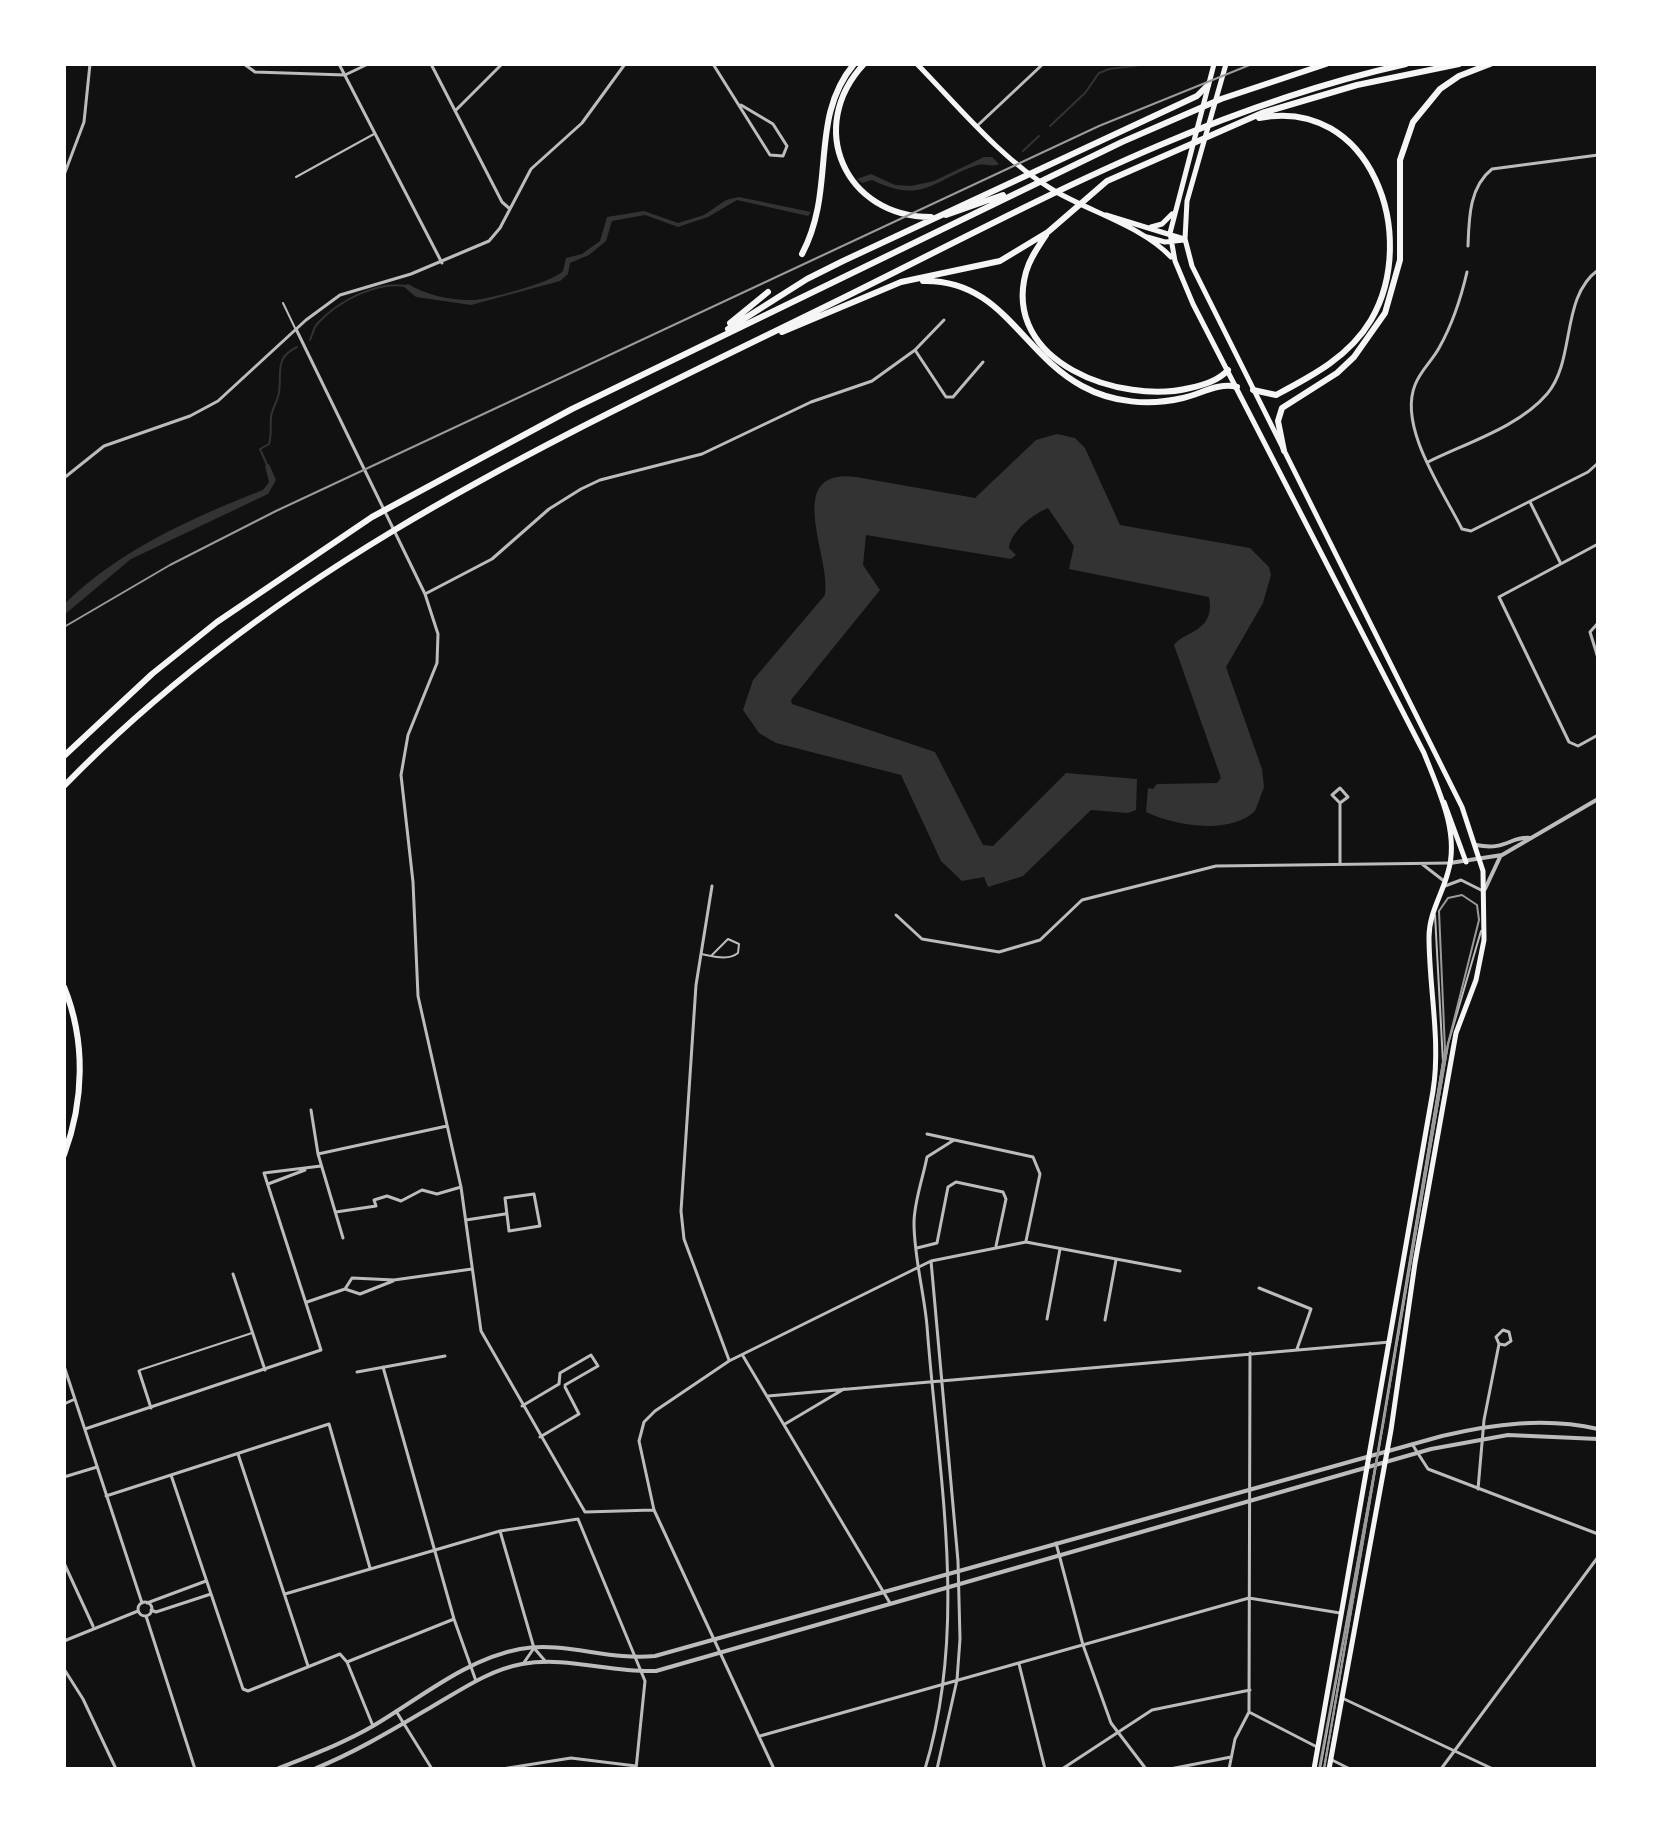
<!DOCTYPE html>
<style>
body{margin:0}
#map{position:relative;width:1662px;height:1833px;overflow:hidden;background:#111;font-family:Ubuntu,sans-serif}
canvas{display:block}
.frame{position:absolute;inset:0;border:66px solid #fff;pointer-events:none}
</style>
<div id="map">
<canvas width="1662" height="1833"></canvas>
<div class="frame"></div>
</div>
<script>
const g = document.querySelector('canvas').getContext('2d');
g.lineJoin = 'round';
function fillPath(path, color) {
  g.fillStyle = color;
  g.fill(path, 'evenodd');
}
function stroke(path, color, width, dash) {
  g.strokeStyle = color;
  g.lineWidth = width;
  g.lineCap = dash ? 'butt' : 'round';
  g.setLineDash(dash || []);
  g.stroke(path);
}
fillPath(new Path2D(`
 M 984,157 L 992,157 L 999,164 C 991,168 985,162 975,166 C 930,182 923,204 872,180 L 862,183 L 857,179 L 871,174 L 895,185 L 911,186 L 934,181 Z
 M 739,197 L 811,212 L 808,216 L 737,200 L 708,217 L 678,227 L 645,215 L 612,221 L 606,241 L 589,255 L 570,263 L 568,274 L 560,281 L 471,305 L 416,297 L 403,286 L 408,284 C 425,295 454,301 474,300 C 490,299 553,282 563,271 L 566,258 L 582,254 L 600,241 L 607,217 L 644,211 L 678,223 L 704,215 L 726,200 Z
 M 1057,434 L 1075,438 L 1085,448 L 1120,525 L 1250,548 L 1269,567 L 1271,575 L 1263,603 L 1226,667 L 1262,769 L 1264,787 L 1255,811 C 1230,835 1175,826 1146,812 L 1148,788 L 1153,789 L 1157,784 L 1217,783 L 1221,778 L 1174,645 C 1184,631 1216,632 1209,597 L 1069,569 L 1074,546 L 1048,508 C 1033,514 1011,531 1009,548 L 1016,555 L 1011,559 L 866,535 L 863,565 L 880,590 L 791,700 L 792,704 L 935,752 L 983,845 L 993,846 L 1066,773 L 1137,779 L 1136,810 L 1128,813 L 1091,810 L 1023,876 L 988,887 L 984,877 L 962,881 L 941,861 L 901,775 L 776,743 L 759,733 L 743,710 L 753,680 L 825,595 C 832,558 781,468 856,477 L 975,498 L 1036,440 Z
 M 269,464 L 276,480 L 268,494 L 131,559 L 64,615 L 64,604 C 120,550 191,518 263,490 L 269,482 L 265,466 Z`), '#333');
stroke(new Path2D(`
 M 1050,126 L 1085,93 L 1099,73 L 1109,69 L 1149,64
 M 1023,151 L 1039,136
 M 310,340 C 313,334 313,328 318,323 C 338,301 377,281 406,286
 M 267,465 L 260,449 L 269,444 C 272,434 270,427 271,417 C 272,408 278,401 279,392 C 282,372 274,358 297,347`), '#333', 2);
stroke(new Path2D(`
 M 296,177 L 374,134
 M 283,303 L 295,328
 M 701,954 C 713,956 728,961 738,953 L 739,944 L 728,939 L 712,955
 M 140,1370 L 252,1333
 M 1378,1451 L 1443,1062 L 1435,915
 M 1320,1769 L 1377,1457
 M 1324,1769 L 1448,1044 L 1481,931`), '#bcbcbc', 2);
stroke(new Path2D(`
 M 244,64 L 255,72 L 345,75 L 368,64
 M 339,64 L 442,263
 M 431,64 L 502,202 L 510,209
 M 713,64 L 770,155 L 783,156 L 787,146 L 773,124 L 741,105
 M 455,111 L 502,64
 M 977,126 L 1043,64
 M 64,175 L 84,122 L 90,64
 M 1468,246 C 1469,219 1469,187 1492,169 L 1598,155
 M 1467,272 C 1461,298 1452,325 1439,348 C 1432,361 1420,371 1415,385 C 1398,427 1443,491 1462,529 L 1471,531 L 1588,472 L 1598,463
 M 296,329 L 425,594 L 438,634 L 437,663 L 408,735 L 401,775 L 413,882 L 418,996 L 461,1187 L 481,1331 L 585,1512
 M 915,350 L 946,397 L 953,397 L 983,362
 M 1428,462 C 1466,443 1519,427 1547,394 C 1576,360 1560,298 1598,270
 M 64,478 L 104,446 L 190,416 L 218,401 L 306,320 L 340,295 L 411,274 L 489,241 L 500,228 L 531,169 L 582,123 L 625,64
 M 1530,502 L 1560,562
 M 1598,544 L 1499,597 L 1569,742 L 1578,746 L 1598,735
 M 425,594 L 492,559 L 549,509 L 581,489 L 600,480 L 702,454 L 811,402 L 872,381 L 915,350 L 944,320
 M 1598,623 L 1590,632 L 1598,658
 M 1340,803 L 1348,797 L 1340,788 L 1332,795 L 1340,803 L 1340,863
 M 1422,864 L 1444,881
 M 712,886 L 696,985 L 681,1211 L 684,1239 L 729,1360
 M 1445,886 L 1461,880 L 1481,890
 M 896,915 L 922,939 L 999,952 L 1040,940 L 1082,900 L 1216,866 L 1450,863
 M 311,1110 L 318,1154 L 343,1238
 M 927,1134 L 1033,1157 L 1040,1174 L 1026,1241
 M 318,1154 L 447,1126
 M 268,1184 L 305,1170
 M 534,1194 L 540,1226 L 509,1231 L 505,1198 Z
 M 336,1212 L 376,1206 L 374,1200 L 387,1196 L 401,1201 L 422,1190 L 437,1194 L 461,1187
 M 466,1220 L 505,1214
 M 917,1248 L 937,1243 L 948,1187 L 956,1182 L 1003,1192 L 1006,1199 L 996,1246
 M 931,1261 L 958,1561 L 960,1639 L 957,1680 L 937,1769
 M 233,1274 L 265,1370
 M 1259,1288 L 1311,1309 L 1297,1349
 M 345,1289 L 352,1278 L 394,1280 L 472,1269
 M 307,1302 L 345,1289 L 360,1294 L 393,1281
 M 1047,1319 L 1060,1249
 M 1105,1320 L 1116,1260
 M 743,1356 L 890,1603
 M 64,1366 L 142,1603
 M 383,1367 L 454,1619 L 476,1681
 M 139,1371 L 151,1408
 M 357,1372 L 445,1356
 M 768,1396 L 1390,1342
 M 64,1404 L 75,1399
 M 522,1406 L 559,1384 L 560,1373 L 591,1355 L 598,1366 L 565,1385
 M 785,1424 L 844,1389
 M 85,1429 L 321,1350 L 264,1173 L 321,1166
 M 540,1437 L 579,1414 L 565,1387
 M 1412,1444 L 1428,1469 L 1598,1534
 M 238,1454 L 308,1666
 M 171,1475 L 243,1689 L 248,1691 L 340,1654 L 347,1662 L 373,1726
 M 64,1477 L 97,1467
 M 1478,1489 L 1484,1420 L 1499,1344 L 1496,1337 L 1503,1330 L 1509,1332 L 1511,1341 L 1505,1345 L 1499,1344
 M 106,1496 L 329,1424 L 370,1568
 M 585,1512 L 653,1510
 M 578,1519 L 645,1681 L 636,1769
 M 500,1531 L 534,1648 L 546,1662
 M 1056,1543 L 1083,1645 L 1111,1723 L 1146,1769
 M 64,1563 L 93,1626
 M 285,1594 L 500,1531 L 578,1519
 M138 1609a7 7 0 1 1 14 0a7 7 0 1 1-14 0Z
 M 147,1603 L 206,1581
 M 151,1610 L 156,1612 L 211,1594
 M 146,1616 L 195,1769
 M 64,1641 L 138,1611
 M 347,1662 L 454,1619
 M 523,1664 L 534,1648
 M 1019,1664 L 1045,1769
 M 64,1669 L 83,1699 L 116,1769
 M 1342,1698 L 1493,1769
 M 396,1711 L 432,1769
 M 1249,1712 L 1317,1747
 M 760,1736 L 1249,1598 L 1340,1613
 M 1332,1760 L 1350,1769
 M 502,1769 L 571,1758 L 636,1766
 M 774,1769 L 654,1510 L 639,1441 L 644,1422 L 655,1411 L 729,1361 L 931,1261 L 1026,1242 L 1180,1271
 M 925,1769 C 969,1624 938,1474 927,1326 C 924,1292 914,1257 914,1223 C 914,1202 923,1178 927,1157 L 954,1140
 M 1062,1769 L 1152,1710 L 1250,1690
 M 1170,1769 L 1231,1757
 M 1229,1769 L 1235,1739 L 1249,1712 L 1250,1353
 M 1441,1769 L 1598,1557`), '#bcbcbc', 3);
stroke(new Path2D(`
 M 1476,845 C 1507,851 1510,836 1530,838
 M 1450,863 L 1502,855 L 1598,799
 M 1485,889 L 1500,857
 M 277,1769 C 309,1756 342,1744 373,1726 C 419,1699 466,1659 520,1649 C 565,1641 609,1661 655,1656 L 1442,1436 C 1493,1424 1546,1417 1598,1429
 M 314,1769 C 356,1752 394,1729 433,1706 C 461,1690 489,1670 522,1664 C 567,1656 611,1673 656,1671 L 1431,1449 L 1508,1435 L 1598,1439`), '#bcbcbc', 4);
stroke(new Path2D(`
 M 917,64 C 959,107 1001,159 1053,190 C 1090,212 1142,226 1171,257
 M 1214,64 L 1170,233 L 1175,261 L 1193,304 L 1424,753 C 1438,789 1460,833 1448,872 C 1442,895 1429,913 1429,937 C 1429,988 1441,1041 1433,1091 L 1314,1769
 M 1226,64 L 1187,201 L 1185,239 L 1192,266 L 1462,807 L 1483,871 L 1484,940 L 1476,980 L 1456,1033 L 1415,1263 L 1391,1430 L 1329,1769
 M 1106,215 L 1184,239
 M 1151,227 L 1162,224 L 1172,214
 M 1147,237 L 1165,242 L 1184,240
 M 1444,802 L 1466,862`), '#f5f5f5', 5);
stroke(new Path2D(`
 M 864,64 C 805,127 845,217 931,217
 M 946,215 L 1003,195
 M 1046,235 C 1038,247 1030,258 1026,272 C 1001,363 1122,405 1190,388 C 1203,385 1218,381 1228,370
 M 802,254 C 837,188 808,119 854,64
 M 923,281 C 1002,279 1021,353 1082,386 C 1113,403 1149,406 1183,398 C 1201,394 1219,382 1237,387
 M 730,323 L 768,292
 M 728,329 L 807,279 L 843,261 L 1197,96 L 1208,85
 M 782,332 L 901,282 L 1000,261 L 1048,232 L 1107,181 L 1262,113 L 1357,85 L 1459,64
 M 1253,390 L 1276,395 C 1312,376 1349,357 1371,320 C 1420,236 1371,96 1259,118
 M 1284,451 L 1278,421 L 1282,408 L 1337,373 L 1354,357 L 1385,313 L 1400,260 L 1400,160 L 1413,122 L 1440,89 L 1459,76 L 1490,64
 M 64,756 L 152,674 L 217,622 L 372,517 L 572,409 L 1122,142 L 1221,99 L 1326,64
 M 64,786 C 287,557 563,436 845,297 C 1029,206 1203,109 1406,64
 M 64,987 C 86,1041 84,1101 64,1155`), '#f5f5f5', 6);
stroke(new Path2D(`
 M 1319,1769 L 1384,1420 L 1445,1050 L 1439,911 L 1448,898 L 1462,895 L 1477,905 L 1479,920 L 1448,1044 L 1324,1769`), '#9a9a9a', 2);
stroke(new Path2D(`
 M 64,627 L 170,565 L 276,511 L 1099,126 L 1252,64`), '#9a9a9a', 2);
</script>
